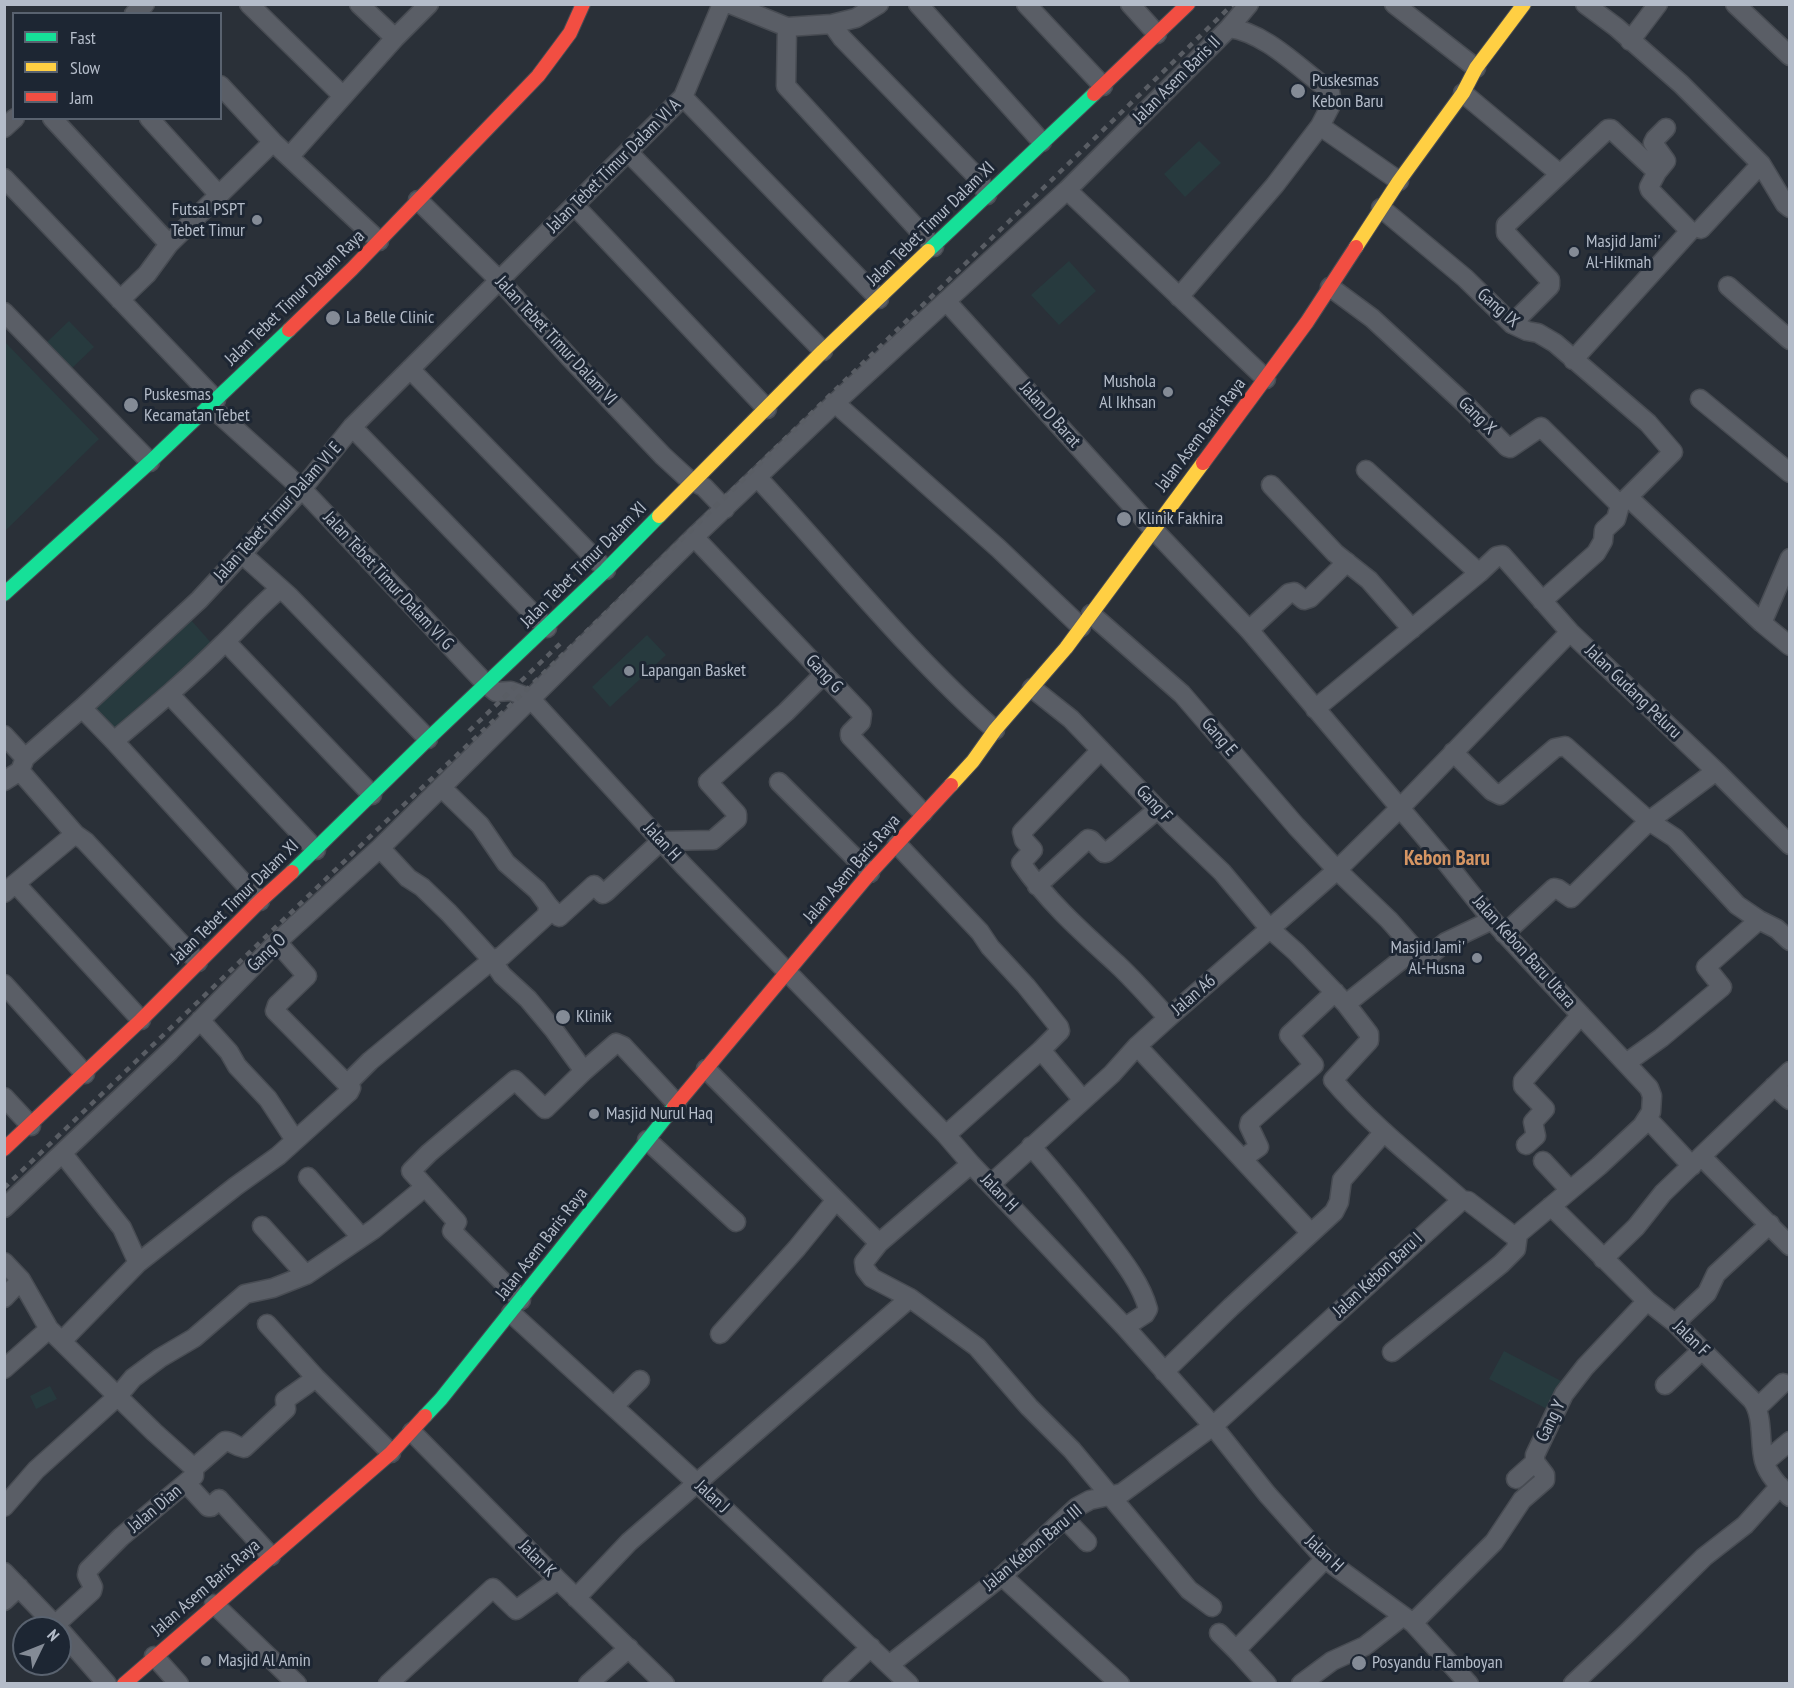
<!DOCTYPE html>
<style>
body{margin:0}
#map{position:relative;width:1794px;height:1688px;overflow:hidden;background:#2a3038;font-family:"PT Sans Narrow",sans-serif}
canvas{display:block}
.frame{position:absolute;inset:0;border:6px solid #b4bcc9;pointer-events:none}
.legend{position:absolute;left:12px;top:12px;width:210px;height:108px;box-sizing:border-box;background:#1d2633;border:2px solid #59626f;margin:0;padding:8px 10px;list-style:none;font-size:18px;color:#b4bcc9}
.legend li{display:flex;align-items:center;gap:12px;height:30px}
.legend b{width:30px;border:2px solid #59626f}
.north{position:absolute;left:12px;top:1616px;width:60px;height:60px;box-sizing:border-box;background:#1d2633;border:2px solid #59626f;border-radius:50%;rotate:47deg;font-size:16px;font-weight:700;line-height:24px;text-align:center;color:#b4bcc9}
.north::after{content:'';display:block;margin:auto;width:21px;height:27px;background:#848b96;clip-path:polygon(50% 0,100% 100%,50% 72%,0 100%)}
</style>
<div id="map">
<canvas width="1794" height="1688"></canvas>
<div class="frame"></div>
<ul class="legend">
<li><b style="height:8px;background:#16e098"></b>Fast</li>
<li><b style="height:8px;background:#ffcf43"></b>Slow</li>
<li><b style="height:8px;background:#f24e42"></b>Jam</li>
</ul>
<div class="north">N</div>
</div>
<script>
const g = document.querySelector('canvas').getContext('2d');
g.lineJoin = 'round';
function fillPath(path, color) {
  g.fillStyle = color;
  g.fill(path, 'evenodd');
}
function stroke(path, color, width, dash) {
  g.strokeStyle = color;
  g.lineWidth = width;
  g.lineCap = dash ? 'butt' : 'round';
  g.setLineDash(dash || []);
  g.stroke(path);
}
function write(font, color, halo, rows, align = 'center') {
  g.font = font + ' "PT Sans Narrow",sans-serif';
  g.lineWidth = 6;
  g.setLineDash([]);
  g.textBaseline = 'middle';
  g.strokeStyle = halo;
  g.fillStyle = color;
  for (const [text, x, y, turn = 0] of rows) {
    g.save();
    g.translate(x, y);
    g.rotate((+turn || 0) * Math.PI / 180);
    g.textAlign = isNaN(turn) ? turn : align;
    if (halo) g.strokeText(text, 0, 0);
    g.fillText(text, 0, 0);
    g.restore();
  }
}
fillPath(new Path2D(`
 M 1199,141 L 1221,163 L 1185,197 L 1164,174 Z
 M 1069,261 L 1096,291 L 1059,325 L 1031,295 Z
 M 69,321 L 94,347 L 72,368 L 47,342 Z
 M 5,342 L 99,439 L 5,531 Z
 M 191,620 L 213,645 L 115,731 L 93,706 Z
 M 647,635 L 666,655 L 610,707 L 592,687 Z
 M 1504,1351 L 1565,1383 L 1551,1411 L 1489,1379 Z
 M 50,1386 L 57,1399 L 36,1409 L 30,1396 Z`), '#273a3e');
const street = new Path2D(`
 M 249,4 L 342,95
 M 359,4 L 395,38
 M 730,4 L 787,27 L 832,24 L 856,18 L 879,4
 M 918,4 L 1042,142
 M 1026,4 L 1103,86
 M 1130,4 L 1157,34
 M 1394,4 L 1476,68
 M 1585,4 L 1616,27 L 1681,84 L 1761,164 L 1785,204 L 1790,208
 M 1735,4 L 1790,56
 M 134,14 L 145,4
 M 832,24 L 842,38 L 979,179 L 987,195
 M 787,27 L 786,86 L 934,247
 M 1229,28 L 1249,4
 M 1630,41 L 1658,4
 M 220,85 L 273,142 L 379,241
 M 1463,93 L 1560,174
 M 683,97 L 879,299
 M 52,118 L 169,244
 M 149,118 L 219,195
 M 1320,126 L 1399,181
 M 4,128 L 15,118
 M 629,153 L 823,351
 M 289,157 L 395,38 L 429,4
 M 4,178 L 216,400
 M 1067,190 L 1266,379
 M 418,200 L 500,281 L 570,358 L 663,456 L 687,478 L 704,487 L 725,509
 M 575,206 L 767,409
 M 1381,208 L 1465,278 L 1512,324 L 1527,331 L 1538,333 L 1555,343 L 1648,423 L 1673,452 L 1620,505 L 1616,519 L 1604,530 L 1603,541 L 1596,553 L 1542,601
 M 1701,229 L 1761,164
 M 1728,286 L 1790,340
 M 1330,287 L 1372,318 L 1464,403 L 1507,447 L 1510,448 L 1541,427 L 1620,505
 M 120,300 L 147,274 L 169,244 L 273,142
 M 946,301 L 1153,529 L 1249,630 L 1445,861 L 1492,920 L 1649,1088 L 1652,1096 L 1651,1112 L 1642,1126 L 1599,1166 L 1518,1234 L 1511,1234 L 1468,1201 L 1462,1200 C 1418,1161 1371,1125 1333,1080 L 1369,1041 L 1369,1034 L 1346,1004 L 1296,952 L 1269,928 L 1222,872 L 1173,825 L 1071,719 L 1032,688
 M 4,312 L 150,462
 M 1512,324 L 1550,286 L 1550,280 L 1506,233 L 1506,225 L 1608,129 L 1611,129 L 1657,172
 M 1573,360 L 1690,231 L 1650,190 L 1649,187 L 1657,172 L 1666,161 L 1653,143 L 1655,139 L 1666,128
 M 410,369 L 606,570
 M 1700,399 L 1790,473
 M 835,403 L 998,548 L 1081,627
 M 210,406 L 302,489 L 486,684 L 496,692 L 511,691 L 530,698 L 683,865 L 946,1135 L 971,1164 L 1125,1327 L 1213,1426 L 1267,1494 L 1325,1559 L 1413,1623 L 1469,1684
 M 352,427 L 547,628
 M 1366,470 L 1479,573
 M 757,477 C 836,562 908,653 995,730
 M 1271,485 L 1335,553 L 1369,580 L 1412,629
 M 1628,497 L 1762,623 L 1790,646
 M 694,537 L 862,714 L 861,722 L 850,733 L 850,736 L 923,813
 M 242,554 L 289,596 L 428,739
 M 1091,614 L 1182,694 L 1296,826 L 1337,870 L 1389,920 L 1420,955 L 1424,957 L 1430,955 L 1446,942 L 1492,920
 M 1762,623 L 1790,558
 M 1249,630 L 1289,593 L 1294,592 L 1304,600 L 1310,598 L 1347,562
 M 226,642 L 372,795
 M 170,695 L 316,850
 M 82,708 L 114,741 L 260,901
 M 1315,709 L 1479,573 L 1497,556 L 1502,555 L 1570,632 L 1716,771 L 1790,845
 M 4,735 L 25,758
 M 114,741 C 152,709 189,678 224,643 C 243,625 260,605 280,589
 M 1101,750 L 1022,832 L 1024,840 L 1033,850 L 1021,863 C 1048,902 1082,932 1117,964 C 1135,981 1151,999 1168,1018
 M 1453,752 L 1492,791 L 1500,795 L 1555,748 L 1565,746 L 1649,821 L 1675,838 L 1737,905 L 1759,920 L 1777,929 L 1790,941
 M 20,771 L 75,834 L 85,841 L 198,962
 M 4,781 L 20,771 L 25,758 L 82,708 L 199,600 L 302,489 L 352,427 L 683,97 L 722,4
 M 779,782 L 870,873
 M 897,844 L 980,932 L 990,947 L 1026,986 L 1059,1027 L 1060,1031 L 1041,1050
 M 380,848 L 408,878 L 422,887 L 449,913 L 492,960 L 502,975 L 528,999 L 554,1030 L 584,1071
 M 16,884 L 141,1020
 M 1037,886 L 1088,839 L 1091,840 L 1104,853 L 1106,853 L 1158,809
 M 4,893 L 75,834
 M 548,905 L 559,917 L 594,885 L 603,894 L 606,892 L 661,841 L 713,840 L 737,819 L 737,814 L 708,782 L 786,712 L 824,674
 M 1504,934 L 1554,888 L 1558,889 L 1571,898 L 1649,821 L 1716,771
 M 277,942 L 307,976 L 277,1005 L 275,1011 L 347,1084
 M 4,984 L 85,1074
 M 1346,1004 L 1415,949
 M 200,1020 L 229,1052 L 237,1066 L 268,1099 L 295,1140
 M 1137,1046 L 1311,1233
 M 1626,1063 L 1661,1038 L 1722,987 L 1706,967 L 1759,920
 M 706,1069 L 879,1243
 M 1774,1086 L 1790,1100
 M 4,1097 L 31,1126
 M 1647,1118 L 1692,1166
 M 946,1135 L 1041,1050 L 1083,1100
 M 647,1140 L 736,1222
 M 1526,1145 L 1536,1136 L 1533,1122 L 1545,1109 L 1523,1086 L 1523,1081 L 1581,1015
 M 1031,1146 C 1057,1176 1081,1205 1105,1237 C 1121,1258 1141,1283 1148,1309 L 1145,1314 L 1125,1327
 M 63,1154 L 122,1228 L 138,1263
 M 1702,1157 L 1790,1246
 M 1242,1159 L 1259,1147 L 1249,1126 L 1250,1122 L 1314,1065 L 1289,1035 L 1335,992
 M 1543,1161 L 1570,1190
 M 971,1164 L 879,1243 L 864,1262 L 865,1269 L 872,1278 L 910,1298 L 977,1347 L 1029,1407 L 1072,1450 L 1189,1590 L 1212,1607
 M 308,1177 L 361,1237
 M 991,1184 L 1112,1074 L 1137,1046 L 1168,1018 L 1337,870 L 1400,808 L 1570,632
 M 1551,1206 L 1647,1301 L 1675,1323 L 1752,1400 C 1764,1416 1759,1442 1764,1461 C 1768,1475 1780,1487 1790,1497
 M 4,1208 L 170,1051 L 277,942 L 380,848 L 694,537 L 835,403 L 1067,190 L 1229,28 C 1264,32 1298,67 1325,87 L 1330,92 L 1332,103 L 1320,126 L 1275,185 L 1179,297
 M 262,1226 L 306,1275
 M 1603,1259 L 1636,1227 L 1663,1193 L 1790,1071
 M 4,1262 L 21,1280 L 49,1329 L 154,1432 L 194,1468 L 194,1476 L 121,1537 L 88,1570 L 87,1575 L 93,1587 L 92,1591 L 55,1625
 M 4,1298 L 21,1280
 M 521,1300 L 452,1231 L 457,1222 L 411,1171 L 429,1153 L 515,1080 L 545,1109 L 584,1071 L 616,1043 L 623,1046 L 677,1104
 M 511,1313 L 697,1483 L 909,1684
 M 1675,1323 L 1707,1293 L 1716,1274 L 1770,1224
 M 267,1324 L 316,1378 L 391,1453
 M 720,1334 L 797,1248 L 836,1200
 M 62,1341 L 138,1263 L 236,1186 L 278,1156 L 349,1092 L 351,1088 L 347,1084 L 370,1061 L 492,960 L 502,956 L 547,915 L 548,905 L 537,890 L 506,863 L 480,825 L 441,787
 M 1392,1352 L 1501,1264 L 1516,1249 L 1518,1234
 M 4,1369 L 49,1329
 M 1164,1372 L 1231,1307 L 1334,1212 L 1339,1202 L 1342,1180 L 1384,1132
 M 1665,1385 L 1702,1350
 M 614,1406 L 640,1380
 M 1757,1408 L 1783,1383
 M 412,1432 L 558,1580 L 665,1684
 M 1765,1462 L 1790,1441
 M 194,1468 L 225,1441 C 232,1441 234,1446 244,1448 L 286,1409 L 285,1400 L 316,1378
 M 1516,1479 L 1535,1462
 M 186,1483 L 208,1507 L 211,1507 L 219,1499 L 271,1556
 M 4,1507 L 36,1470 L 118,1396 L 133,1378 L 160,1358 L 194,1338 L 245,1294 L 273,1288 L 306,1275 L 374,1229 L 425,1187
 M 1065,1519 L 1087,1542
 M 4,1572 L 58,1628
 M 1002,1576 L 1120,1684
 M 576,1598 L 629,1542 L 910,1298
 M 4,1601 L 19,1587
 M 214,1604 L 297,1684
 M 1413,1623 L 1494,1542 L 1522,1500 L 1545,1480 L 1545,1475 L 1535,1462 L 1535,1455 L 1564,1394 L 1585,1367 L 1647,1301
 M 60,1630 L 107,1684
 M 1219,1633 L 1236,1650
 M 154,1656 L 179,1684
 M 889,1665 L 1002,1576 L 1077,1507 L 1090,1500 L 1122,1493 L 1213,1426 L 1462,1200
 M 388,1684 L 493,1588 L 516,1610 L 558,1580
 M 588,1684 L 629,1648
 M 832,1684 L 871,1647
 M 1267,1684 L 1236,1650 L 1325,1559
 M 1301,1684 L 1332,1661 L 1365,1646 L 1402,1617
 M 1573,1684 L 1627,1633 L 1704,1557 L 1745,1525 L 1780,1486`);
const fast = new Path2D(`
 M 928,251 L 1094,94
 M 4,594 L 150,462 L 289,330
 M 292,872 L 428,739 L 606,570 L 659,516
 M 425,1416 L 441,1399 L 674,1107`);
const slow = new Path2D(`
 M 1356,247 L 1399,181 L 1463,93 L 1476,68 L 1524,4
 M 659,516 L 823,351 L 928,251
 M 951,785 L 973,761 L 995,730 L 1066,648 L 1203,463`);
const jam = new Path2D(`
 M 1094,94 L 1188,4
 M 289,330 L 352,269 L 538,76 L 570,33 L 583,4
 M 1203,463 L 1307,322 L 1356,247
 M 674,1107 L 870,873 L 951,785
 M 4,1149 L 141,1020 L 260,901 L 292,872
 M 124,1684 L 391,1453 L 425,1416`);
stroke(street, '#484c53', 21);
stroke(fast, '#484c53', 16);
stroke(slow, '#484c53', 16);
stroke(jam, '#484c53', 16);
stroke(street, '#5a5e66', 18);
stroke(fast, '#16e098', 14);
stroke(slow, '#ffcf43', 14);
stroke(jam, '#f24e42', 14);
stroke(new Path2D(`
 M 469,731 L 564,640
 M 4,1188 L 378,829 L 522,694 L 1233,4`), '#595d64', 4.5, [6, 6]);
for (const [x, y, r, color] of [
 [1298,91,8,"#848b96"],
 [257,220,6,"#848b96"],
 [1574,252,6,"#848b96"],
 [333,318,8,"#848b96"],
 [1168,392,6,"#848b96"],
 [131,405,8,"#848b96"],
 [1124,519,8,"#848b96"],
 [629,671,6,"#848b96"],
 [1477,958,6,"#848b96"],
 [563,1017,8,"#848b96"],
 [594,1114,6,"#848b96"],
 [206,1661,6,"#848b96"],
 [1359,1663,8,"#848b96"]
]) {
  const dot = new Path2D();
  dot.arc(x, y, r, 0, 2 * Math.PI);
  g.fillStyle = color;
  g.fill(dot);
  stroke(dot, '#1d2633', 2);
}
write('18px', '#b4bcc9', '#1d2633', [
 ["Jalan Asem Baris II",1177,80,-45],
 ["Jalan Tebet Timur Dalam VI A",614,166,-45],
 ["Jalan Tebet Timur Dalam XI",931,224,-44],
 ["Jalan Tebet Timur Dalam Raya",295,298,-44],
 ["Gang IX",1498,308,41],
 ["Jalan Tebet Timur Dalam VI",556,341,47],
 ["Jalan D Barat",1050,415,48],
 ["Gang X",1477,416,45],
 ["Jalan Asem Baris Raya",1201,435,-53],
 ["Jalan Tebet Timur Dalam VI E",278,512,-48],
 ["Jalan Tebet Timur Dalam XI",584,565,-45],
 ["Jalan Tebet Timur Dalam VI G",388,581,47],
 ["Gang G",824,674,47],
 ["Jalan Gudang Peluru",1633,692,44],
 ["Gang E",1219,737,49],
 ["Gang F",1154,804,47],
 ["Jalan H",662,842,47],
 ["Jalan Asem Baris Raya",852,869,-49],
 ["Jalan Tebet Timur Dalam XI",235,902,-44],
 ["Jalan Kebon Baru Utara",1524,952,48],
 ["Gang O",267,953,-44],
 ["Jalan A6",1194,995,-41],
 ["Jalan H",999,1193,46],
 ["Jalan Asem Baris Raya",542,1244,-52],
 ["Jalan Kebon Baru I",1378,1275,-43],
 ["Jalan F",1691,1339,44],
 ["Gang Y",1551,1421,-64],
 ["Jalan J",712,1497,43],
 ["Jalan Dian",155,1509,-40],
 ["Jalan Kebon Baru III",1033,1548,-40],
 ["Jalan H",1324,1554,43],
 ["Jalan K",537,1559,45],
 ["Jalan Asem Baris Raya",206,1588,-41]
]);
write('18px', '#b4bcc9', '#1d2633', [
 ["Puskesmas",1312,81],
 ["Kebon Baru",1312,102],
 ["Futsal PSPT",245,210,"right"],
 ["Tebet Timur",245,231,"right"],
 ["Masjid Jami'",1586,242],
 ["Al-Hikmah",1586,263],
 ["La Belle Clinic",346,318],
 ["Mushola",1156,382,"right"],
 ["Al Ikhsan",1156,403,"right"],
 ["Puskesmas",144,395],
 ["Kecamatan Tebet",144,416],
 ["Klinik Fakhira",1138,519],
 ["Lapangan Basket",641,671],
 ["Masjid Jami'",1465,948,"right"],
 ["Al-Husna",1465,969,"right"],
 ["Klinik",576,1017],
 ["Masjid Nurul Haq",606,1114],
 ["Masjid Al Amin",218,1661],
 ["Posyandu Flamboyan",1372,1663]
], 'left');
write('bold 21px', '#d59563', '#1d2633', [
 ["Kebon Baru",1447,859]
]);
</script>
